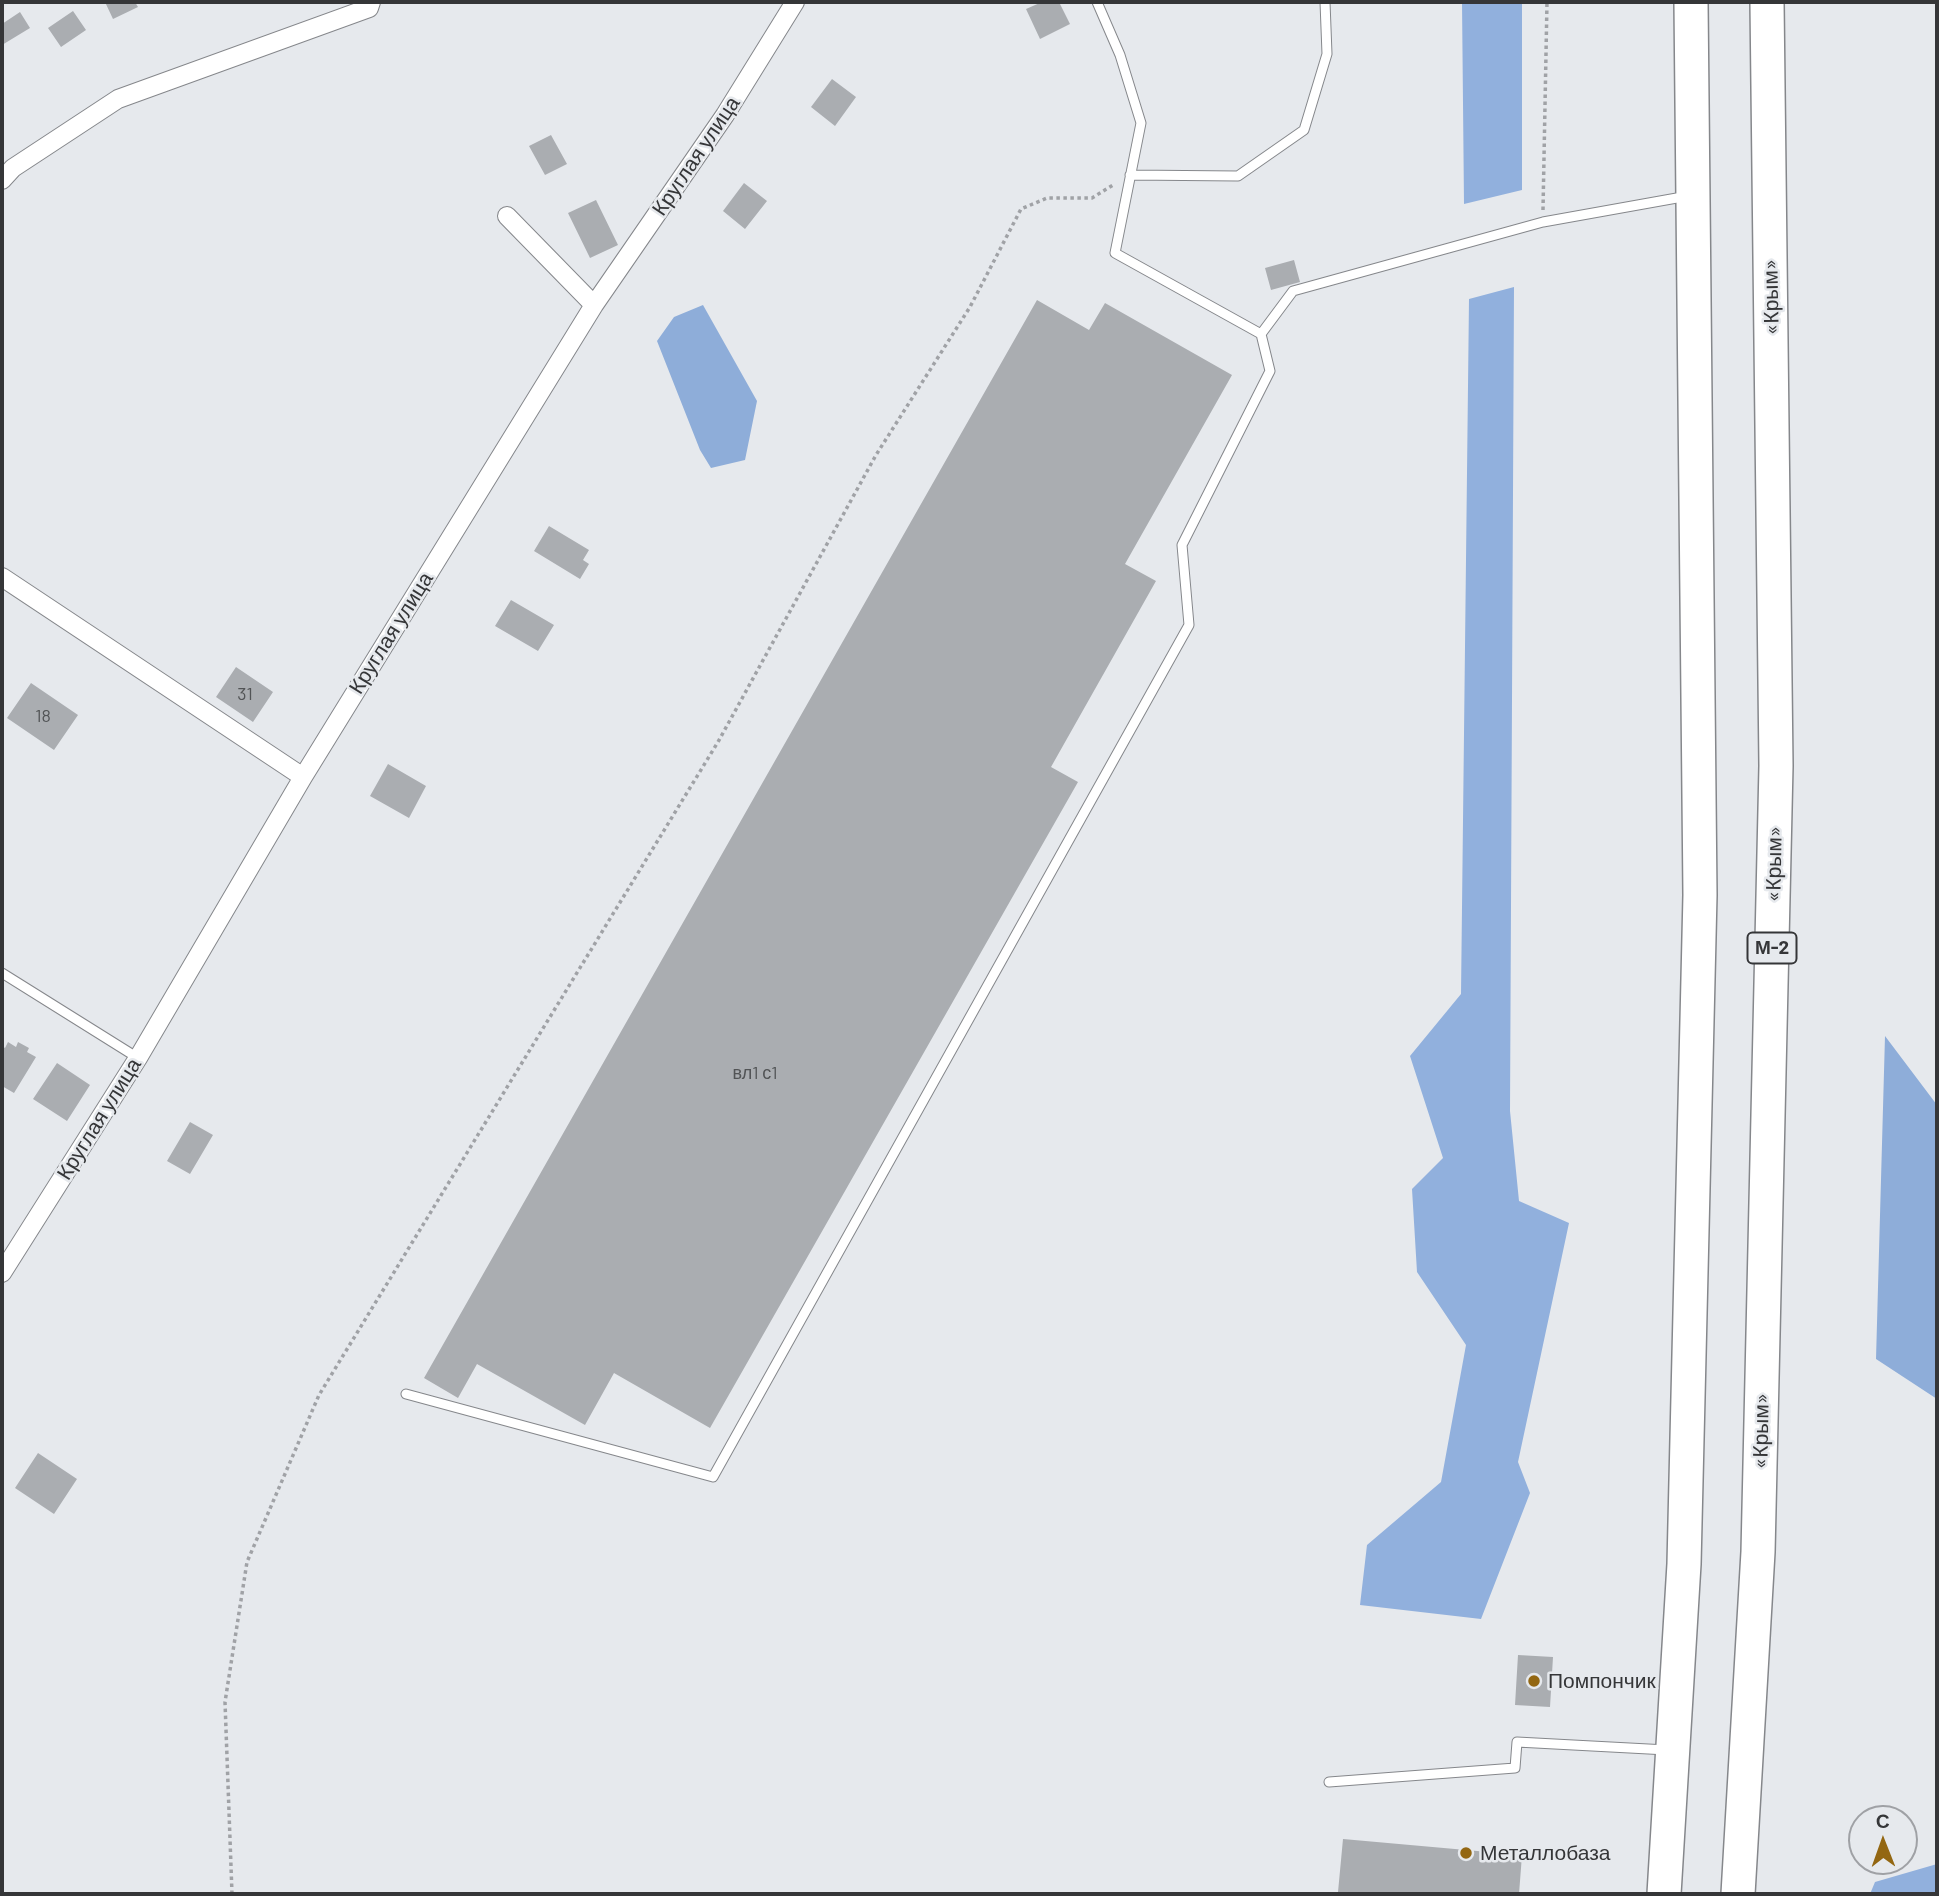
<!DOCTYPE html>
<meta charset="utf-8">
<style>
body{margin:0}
#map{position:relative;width:1939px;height:1896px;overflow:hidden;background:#e6e9ed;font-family:Barlow,sans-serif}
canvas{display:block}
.frame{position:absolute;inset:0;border:4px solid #353638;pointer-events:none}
.north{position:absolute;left:1848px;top:1805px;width:70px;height:70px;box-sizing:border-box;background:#e6e9ed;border:2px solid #9fa1a5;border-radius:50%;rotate:359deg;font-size:19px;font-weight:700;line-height:28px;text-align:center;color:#353638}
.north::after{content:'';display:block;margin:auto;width:24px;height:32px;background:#936712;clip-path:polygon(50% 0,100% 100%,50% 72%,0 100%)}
</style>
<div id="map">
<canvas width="1939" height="1896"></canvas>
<div class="frame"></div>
<div class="north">С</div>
</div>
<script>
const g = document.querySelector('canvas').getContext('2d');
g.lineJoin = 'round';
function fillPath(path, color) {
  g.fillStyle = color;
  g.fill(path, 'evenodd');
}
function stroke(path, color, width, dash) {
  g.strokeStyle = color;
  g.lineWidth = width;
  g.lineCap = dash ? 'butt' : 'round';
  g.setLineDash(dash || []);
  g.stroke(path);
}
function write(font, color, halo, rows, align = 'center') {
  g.font = font + ' Barlow,sans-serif';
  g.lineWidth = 5;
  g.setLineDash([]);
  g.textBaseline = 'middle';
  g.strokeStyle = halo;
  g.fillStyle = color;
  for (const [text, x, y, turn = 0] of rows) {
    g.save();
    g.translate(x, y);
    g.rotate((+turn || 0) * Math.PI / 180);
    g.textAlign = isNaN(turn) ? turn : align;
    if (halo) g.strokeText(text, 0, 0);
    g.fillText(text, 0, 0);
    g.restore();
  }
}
fillPath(new Path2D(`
 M 1462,2 L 1522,2 L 1522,190 L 1464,204 Z
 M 1514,287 L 1510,1111 L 1519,1201 L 1569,1223 L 1518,1462 L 1530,1493 L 1481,1619 L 1360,1605 L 1367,1545 L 1441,1482 L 1466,1345 L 1417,1272 L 1412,1189 L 1443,1158 L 1410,1056 L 1461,994 L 1469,299 Z
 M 1937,1864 L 1937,1894 L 1870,1894 L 1875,1882 Z`), '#91b0dd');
fillPath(new Path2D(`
 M 703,305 L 757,401 L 745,460 L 711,468 L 700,450 L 657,341 L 674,317 Z
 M 1885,1036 L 1937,1105 L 1937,1399 L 1876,1359 Z`), '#8eadd9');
fillPath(new Path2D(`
 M 105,2 L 135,2 L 138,7 L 113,19 Z
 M 1042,2 L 1059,2 L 1070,24 L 1040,39 L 1026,9 Z
 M 73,11 L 86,30 L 61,47 L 48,28 Z
 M 20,12 L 30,28 L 2,45 L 2,24 Z
 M 832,79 L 856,97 L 835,126 L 811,107 Z
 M 551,135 L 567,164 L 545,175 L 529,146 Z
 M 744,183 L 767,201 L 745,229 L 723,211 Z
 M 596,200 L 618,245 L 590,258 L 568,213 Z
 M 1294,260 L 1300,282 L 1271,290 L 1265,268 Z
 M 1037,300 L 1089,330 L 1105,303 L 1232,375 L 1125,564 L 1156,581 L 1051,767 L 1078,782 L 710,1428 L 614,1373 L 585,1425 L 477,1364 L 458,1398 L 424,1378 Z
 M 549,526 L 589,550 L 583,560 L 589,564 L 580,579 L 534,551 Z
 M 511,600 L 554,625 L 538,651 L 495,626 Z
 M 236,667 L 273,692 L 253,722 L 216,697 Z
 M 31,683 L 78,715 L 54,750 L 7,718 Z
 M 388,764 L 426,786 L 409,818 L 370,796 Z
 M 8,1042 L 16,1047 L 18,1042 L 29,1048 L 27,1052 L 36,1057 L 14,1093 L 2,1086 L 2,1046 L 5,1048 Z
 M 57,1063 L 90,1085 L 67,1121 L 33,1099 Z
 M 190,1122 L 213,1135 L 190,1174 L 167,1161 Z
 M 38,1453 L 77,1479 L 54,1514 L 15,1488 Z
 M 1518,1655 L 1553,1657 L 1550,1707 L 1515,1705 Z
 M 1343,1839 L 1522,1855 L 1519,1894 L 1338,1892 Z`), '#aaadb1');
const service = new Path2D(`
 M 1130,175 L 1238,176 L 1304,130 L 1327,54 L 1325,2
 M 1261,334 L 1293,291 L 1543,222 L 1688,196
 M 2,973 L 138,1058
 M 406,1394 L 713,1477 L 1189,625 L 1182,545 L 1270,371 L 1261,334 L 1115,253 L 1141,123 L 1120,55 L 1097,2
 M 1329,1782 L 1515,1768 L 1517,1742 L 1667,1750`);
const minor = new Path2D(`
 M 2,180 L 13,168 L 118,99 L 369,8 L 371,2
 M 507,216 L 594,305
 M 2,577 L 303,777
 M 2,1273 L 138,1058 L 303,777 L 594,305 L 725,115 L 795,2`);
const motorway = new Path2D(`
 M 1664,1894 L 1684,1564 L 1700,895 L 1691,2
 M 1738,1894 L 1758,1552 L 1776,766 L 1767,2`);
stroke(service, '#85878b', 11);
stroke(minor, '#85878b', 20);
stroke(motorway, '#85878b', 36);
stroke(new Path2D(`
 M 1543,210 L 1547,2
 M 232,1894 L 225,1702 L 247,1562 L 319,1395 L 718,742 L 876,455 L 970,307 L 1021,209 L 1047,198 L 1092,198 L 1113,185`), '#a0a2a6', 3.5, [3.5, 3.5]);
stroke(service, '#fff', 9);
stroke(minor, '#fff', 18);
stroke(motorway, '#fff', 33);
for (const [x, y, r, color] of [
 [1534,1681,7,"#936712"],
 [1466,1853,7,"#936712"]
]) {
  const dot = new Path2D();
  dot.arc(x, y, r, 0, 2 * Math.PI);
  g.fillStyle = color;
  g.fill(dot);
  stroke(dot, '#e6e9ed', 2.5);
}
write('18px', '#525456', null, [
 ["31",245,694],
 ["18",43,716],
 ["вл1 с1",755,1073]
]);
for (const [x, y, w] of [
 [1772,948,49]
]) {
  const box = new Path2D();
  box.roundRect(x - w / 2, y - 15.5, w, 31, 5);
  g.fillStyle = '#e6e9ed';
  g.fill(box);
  stroke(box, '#353638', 2);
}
write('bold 19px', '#353638', null, [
 ["М-2",1772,948]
]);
write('21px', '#353638', '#e6e9ed', [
 ["Круглая улица",696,156,-56],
 ["«Крым»",1771,297,-91],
 ["Круглая улица",391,633,-58],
 ["«Крым»",1774,864,-89],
 ["Круглая улица",99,1119,-58],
 ["«Крым»",1761,1431,-89]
]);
write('21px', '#353638', '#e6e9ed', [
 ["Помпончик",1548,1681],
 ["Металлобаза",1480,1853]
], 'left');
</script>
